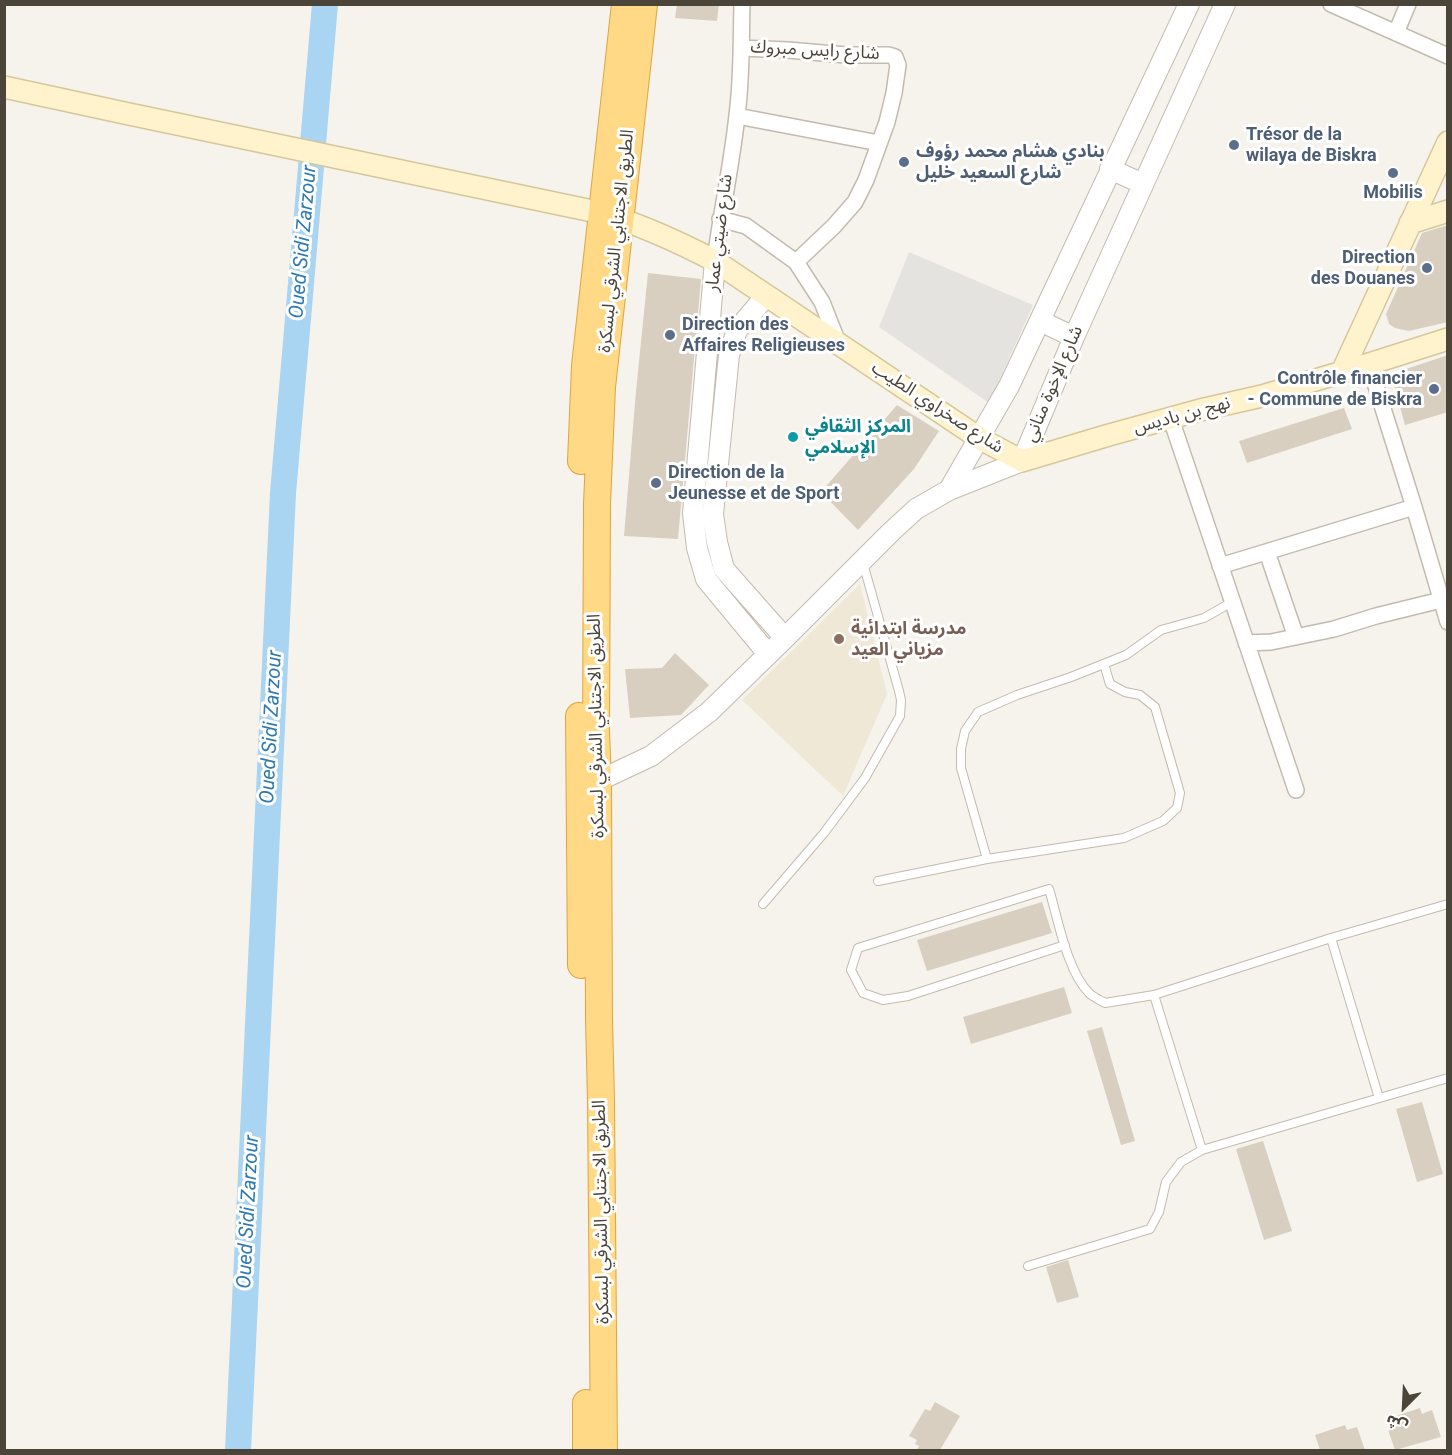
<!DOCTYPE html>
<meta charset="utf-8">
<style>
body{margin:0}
#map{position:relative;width:1452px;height:1455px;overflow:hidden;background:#f6f3ec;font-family:Roboto,"Noto Sans Arabic",sans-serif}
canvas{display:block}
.frame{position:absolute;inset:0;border:6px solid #4b4439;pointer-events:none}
.north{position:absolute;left:1374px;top:1377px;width:60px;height:60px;-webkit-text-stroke:4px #fff;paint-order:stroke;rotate:204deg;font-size:16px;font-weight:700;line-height:24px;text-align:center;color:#4b4439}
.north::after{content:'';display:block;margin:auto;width:21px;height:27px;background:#4b4439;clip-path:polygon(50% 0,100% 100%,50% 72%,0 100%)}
</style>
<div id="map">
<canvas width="1452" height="1455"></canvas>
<div class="frame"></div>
<div class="north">ش</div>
</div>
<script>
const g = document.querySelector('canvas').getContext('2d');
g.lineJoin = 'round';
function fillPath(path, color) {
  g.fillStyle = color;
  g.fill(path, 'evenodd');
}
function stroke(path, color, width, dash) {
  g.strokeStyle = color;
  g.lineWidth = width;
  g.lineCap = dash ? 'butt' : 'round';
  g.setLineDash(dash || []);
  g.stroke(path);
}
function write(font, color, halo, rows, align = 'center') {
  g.font = font + ' Roboto,"Noto Sans Arabic",sans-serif';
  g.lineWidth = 6;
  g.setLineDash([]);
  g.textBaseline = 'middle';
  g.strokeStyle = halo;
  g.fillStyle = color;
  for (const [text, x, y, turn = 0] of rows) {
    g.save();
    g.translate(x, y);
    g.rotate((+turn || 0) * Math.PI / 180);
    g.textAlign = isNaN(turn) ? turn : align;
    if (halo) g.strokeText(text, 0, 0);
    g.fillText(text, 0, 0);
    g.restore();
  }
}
fillPath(new Path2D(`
 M 860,584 L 887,694 L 843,796 L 742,700 Z`), '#efe8d6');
fillPath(new Path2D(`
 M 909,252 L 1033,305 L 989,403 L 879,327 Z`), '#e5e3e0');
stroke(new Path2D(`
 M 238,1450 L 283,493 L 325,4`), '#a9d4f2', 26);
fillPath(new Path2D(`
 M 677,4 L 719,4 L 717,21 L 675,18 Z
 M 1448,225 L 1448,322 L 1409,331 L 1395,328 L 1389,324 L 1386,314 L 1422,233 Z
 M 648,273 L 701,279 L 678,539 L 624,536 L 636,391 Z
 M 1448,355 L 1448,412 L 1405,425 L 1391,374 Z
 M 897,405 L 939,431 L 914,469 L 858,530 L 821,492 Z
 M 1344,408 L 1352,429 L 1247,463 L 1239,441 Z
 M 675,653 L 709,685 L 681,715 L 630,718 L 625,669 L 662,668 Z
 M 1042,902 L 1052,933 L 927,971 L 917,940 Z
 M 1064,987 L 1072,1013 L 971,1044 L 963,1017 Z
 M 1102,1027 L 1135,1141 L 1121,1145 L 1087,1031 Z
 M 1422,1102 L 1443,1174 L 1417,1182 L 1396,1109 Z
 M 1263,1141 L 1292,1231 L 1264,1240 L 1236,1149 Z
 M 1068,1260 L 1079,1297 L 1057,1303 L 1046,1267 Z
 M 935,1402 L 960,1416 L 940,1450 L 917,1450 L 919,1446 L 915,1444 L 917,1440 L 909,1436 L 925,1409 L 930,1411 Z
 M 1420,1408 L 1422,1414 L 1432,1410 L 1441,1437 L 1395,1450 L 1389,1433 L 1389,1428 L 1393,1426 L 1390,1418 Z
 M 1345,1425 L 1347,1430 L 1357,1427 L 1365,1450 L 1320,1450 L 1315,1435 Z`), '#d8cfc1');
const service = new Path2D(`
 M 987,859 L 961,768 L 961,749 L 965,731 L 978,712 L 1017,695 L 1071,677 L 1126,655 L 1161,630 L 1204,618 L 1232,602
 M 878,881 L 987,859 L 1124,838 L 1163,821 L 1177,808 L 1180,793 L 1155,707 L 1140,695 L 1125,692 L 1110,684 L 1104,664
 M 763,904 L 824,833 L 865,778 L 900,716 L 901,700 L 899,691 L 863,563
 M 1331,938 L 1379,1098
 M 1065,945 L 908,996 L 883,1000 L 863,993 L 851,970 L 858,948 L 1049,889 C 1058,919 1067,971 1089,993 C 1093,997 1100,1000 1105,1003 L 1154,995 L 1331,938 L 1448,904
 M 1154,995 L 1202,1150
 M 1028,1266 L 1150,1229 L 1159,1212 L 1166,1182 L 1181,1162 L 1202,1150 L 1448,1078`);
const minor = new Path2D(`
 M 1331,4 L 1448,56
 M 1396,33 L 1408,4
 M 741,48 L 788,50 L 846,55 L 889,55 L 895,57 L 898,65 L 894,93 L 887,122 L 866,180 L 855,202 L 834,226 L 796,262
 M 737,116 L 879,143
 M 720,219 L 746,226 L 796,262 L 822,302 L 839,345
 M 715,261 C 721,212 732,164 737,115 C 742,78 741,42 742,4
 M 1369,364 L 1414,507 L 1448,622
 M 1171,419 L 1296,790
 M 1267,552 L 1296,637
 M 1220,566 L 1414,507
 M 1246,643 L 1271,642 L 1334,629 L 1376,616 L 1441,600`);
const tertiary = new Path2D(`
 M 1110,169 L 1143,184
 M 715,261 L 693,513 L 697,548 L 706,579 L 768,654
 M 766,296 L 737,330 L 729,355 L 713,514 L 717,542 L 724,569 L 785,638
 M 1040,321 L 1074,337
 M 949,490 L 1009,386 L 1189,4
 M 598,781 L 651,756 L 709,712 L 785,638 L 892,531 L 916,509 L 949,490 L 1022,461 L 1074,337 L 1225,4`);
const secondary = new Path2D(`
 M 4,87 L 129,114 L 602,213 C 641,225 679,242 715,261 L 979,438 L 1022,461 L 1109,435 L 1200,410 L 1262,396 L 1369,364 L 1448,339
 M 1410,223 L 1448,211
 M 1342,372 L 1448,142`);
const trunk = new Path2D(`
 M 581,461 L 585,366 L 625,4
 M 579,716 L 581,965
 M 586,1403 L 586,1450
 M 604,1450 L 601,1101 L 599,1019 L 598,781 L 596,732 L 597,504 L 602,387 L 644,4`);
stroke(service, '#c2bbae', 10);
stroke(minor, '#c2bbae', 18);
stroke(tertiary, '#c2bbae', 22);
stroke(secondary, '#d6c79b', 24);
stroke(trunk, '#e0a43c', 28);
stroke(service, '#fff', 8);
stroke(minor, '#fff', 15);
stroke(tertiary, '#fff', 20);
stroke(secondary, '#fff3cd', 21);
stroke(trunk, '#ffd985', 26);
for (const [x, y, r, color] of [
 [1234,145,6,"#5c6f8a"],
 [904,162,6,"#5c6f8a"],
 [1393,173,6,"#5c6f8a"],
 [1427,268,6,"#5c6f8a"],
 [670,335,6,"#5c6f8a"],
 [1434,389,6,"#5c6f8a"],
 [793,437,6,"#0f9aa8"],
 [656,483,6,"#5c6f8a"],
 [839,639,6,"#8d6e63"]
]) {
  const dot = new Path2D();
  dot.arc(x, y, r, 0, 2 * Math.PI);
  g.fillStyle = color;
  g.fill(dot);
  stroke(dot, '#fff', 2);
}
write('18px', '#4b4439', '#fff', [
 ["شارع رايس مبروك",815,51,3],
 ["شارع ضيتي عمار",720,233,-83],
 ["الطريق الاجتنابي الشرقي لبسكرة",617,241,-84],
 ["شارع الإخوة مناني",1054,384,-67],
 ["شارع صخراوي الطيب",937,408,33],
 ["نهج بن باديس",1182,416,-15],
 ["الطريق الاجتنابي الشرقي لبسكرة",597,726,-91],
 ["الطريق الاجتنابي الشرقي لبسكرة",602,1212,-91]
]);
write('bold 18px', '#4e5e75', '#fff', [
 ["Trésor de la",1246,135],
 ["wilaya de Biskra",1246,156],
 ["بنادي هشام محمد رؤوف",916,152],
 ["شارع السعيد خليل",916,173],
 ["Mobilis",1393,193,"center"],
 ["Direction",1415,258,"right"],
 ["des Douanes",1415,279,"right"],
 ["Direction des",682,325],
 ["Affaires Religieuses",682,346],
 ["Contrôle financier",1422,379,"right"],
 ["- Commune de Biskra",1422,400,"right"],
 ["Direction de la",668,473],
 ["Jeunesse et de Sport",668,494]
], 'left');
write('bold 18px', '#0d838f', '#fff', [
 ["المركز الثقافي",805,427],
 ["الإسلامي",805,448]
], 'left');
write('bold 18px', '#785e54', '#fff', [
 ["مدرسة ابتدائية",851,629],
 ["مزياني العيد",851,650]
], 'left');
write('italic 20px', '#2e7ab2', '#fff', [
 ["Oued Sidi Zarzour",304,242,-85],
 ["Oued Sidi Zarzour",272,727,-87],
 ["Oued Sidi Zarzour",249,1212,-87]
]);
</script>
